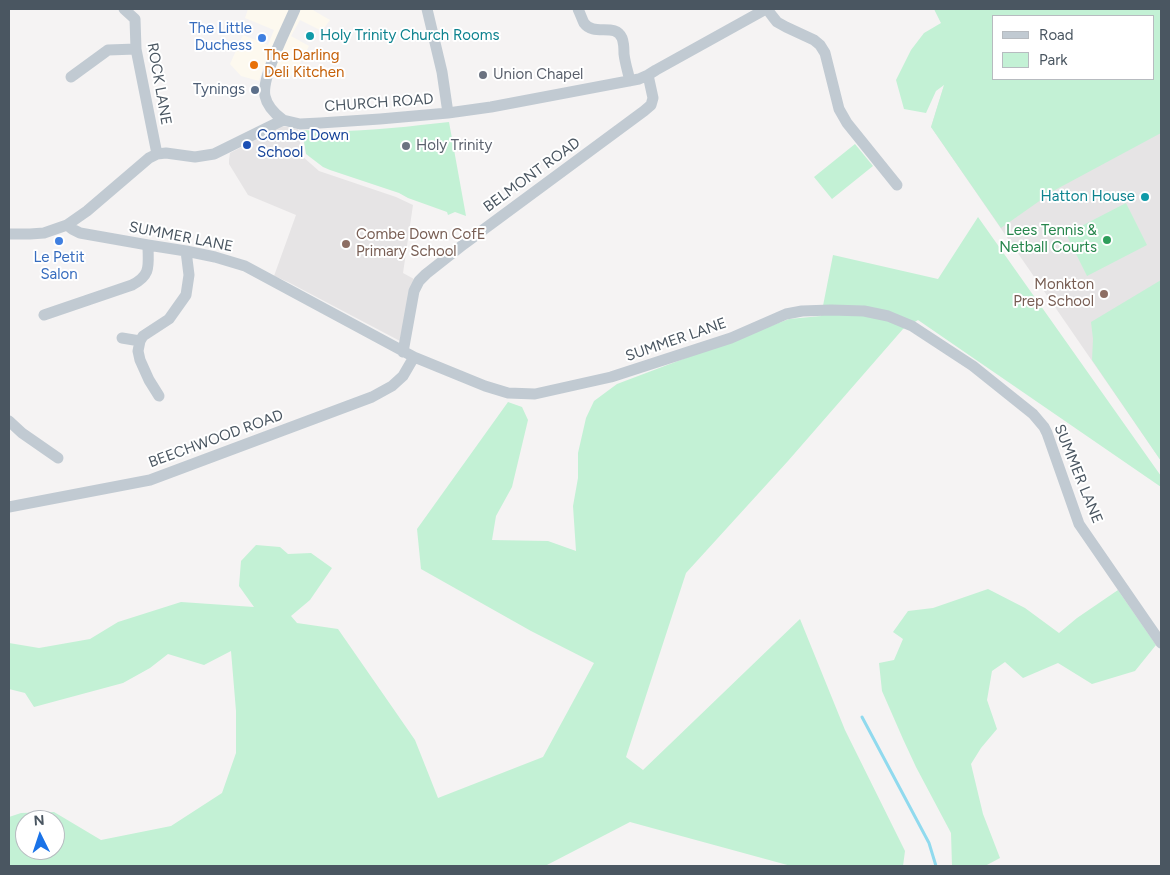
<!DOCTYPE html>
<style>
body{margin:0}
#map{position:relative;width:1170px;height:875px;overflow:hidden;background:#f5f3f3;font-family:Figtree,sans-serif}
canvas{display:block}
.frame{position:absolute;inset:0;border:10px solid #4a5661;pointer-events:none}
.legend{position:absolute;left:992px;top:15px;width:162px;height:65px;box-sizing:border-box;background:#fff;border:1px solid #b7bbc0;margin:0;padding:6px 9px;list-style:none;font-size:15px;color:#4a5661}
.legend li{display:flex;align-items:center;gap:10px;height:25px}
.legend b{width:25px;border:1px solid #b7bbc0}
.north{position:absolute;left:15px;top:810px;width:50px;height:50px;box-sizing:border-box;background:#fff;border:1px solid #b7bbc0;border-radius:50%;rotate:356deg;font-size:14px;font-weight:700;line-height:20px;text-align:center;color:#4a5661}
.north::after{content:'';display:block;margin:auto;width:18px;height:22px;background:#1a73e8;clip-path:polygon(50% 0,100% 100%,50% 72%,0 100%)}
</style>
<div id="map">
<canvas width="1170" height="875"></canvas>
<div class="frame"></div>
<ul class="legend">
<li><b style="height:6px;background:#c1cad2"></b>Road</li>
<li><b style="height:14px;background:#c3f1d5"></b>Park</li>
</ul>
<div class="north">N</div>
</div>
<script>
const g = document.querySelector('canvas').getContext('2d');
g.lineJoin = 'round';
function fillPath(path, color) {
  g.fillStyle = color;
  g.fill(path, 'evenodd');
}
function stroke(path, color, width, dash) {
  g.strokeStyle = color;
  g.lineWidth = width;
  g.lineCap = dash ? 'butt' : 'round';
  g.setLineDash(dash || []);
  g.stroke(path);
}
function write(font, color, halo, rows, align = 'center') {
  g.font = font + ' Figtree,sans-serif';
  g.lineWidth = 4;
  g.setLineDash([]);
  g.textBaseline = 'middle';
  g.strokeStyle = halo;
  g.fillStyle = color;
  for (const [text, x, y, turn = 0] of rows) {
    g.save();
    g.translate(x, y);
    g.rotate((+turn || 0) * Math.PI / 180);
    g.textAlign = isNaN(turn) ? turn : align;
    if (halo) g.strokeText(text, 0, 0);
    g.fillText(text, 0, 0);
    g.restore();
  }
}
fillPath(new Path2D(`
 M 248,9 L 311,9 L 330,20 L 322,31 L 300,20 L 291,36 L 309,46 L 294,75 L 288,76 L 263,68 L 259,81 L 241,76 L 230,64 L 243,35 L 268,45 L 274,30 L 245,18 Z`), '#fdf9ef');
fillPath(new Path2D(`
 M 934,9 L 1161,9 L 1161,461 L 931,127 L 955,50 ZM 994,16 L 1154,16 L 1154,79 L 994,79 Z
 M 282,126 L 298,129 L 302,156 L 319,171 L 396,197 L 413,205 L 403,273 L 414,279 L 400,341 L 288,282 L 274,276 L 296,215 L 248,195 L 229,164 L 229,160 L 230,153 Z`), '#e6e4e5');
fillPath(new Path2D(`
 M 934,9 L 1161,9 L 1161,133 L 1055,190 L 1001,228 L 931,127 L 944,85 L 936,91 L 926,113 L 904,109 L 896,80 L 911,50 L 924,33 L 941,23 ZM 994,16 L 1154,16 L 1154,79 L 994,79 Z
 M 449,122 L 466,216 L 455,212 L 448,215 L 447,212 L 408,198 L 399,193 L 330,170 L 323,167 L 306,154 L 302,130 C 349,134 403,127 449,122 Z
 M 855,144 L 873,166 L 832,199 L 814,177 Z
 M 1126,203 L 1147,245 L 1087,276 L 1066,234 Z
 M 978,217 L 1161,476 L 1161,487 L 918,320 L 903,329 L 788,461 L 686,573 L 626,757 L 643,770 L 800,619 L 845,730 L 905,851 L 903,866 L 791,866 L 630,822 L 545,866 L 9,866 L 9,817 L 21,813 L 54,812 L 101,840 L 171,826 L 222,793 L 236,753 L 236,711 L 231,651 L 204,665 L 168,654 L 150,668 L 123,683 L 34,707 L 25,693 L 9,689 L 9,643 L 39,648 L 90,639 L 118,622 L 181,602 L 254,607 L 239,586 L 241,561 L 256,545 L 280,547 L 288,554 L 311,553 L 332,568 L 310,600 L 291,616 L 297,623 L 338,629 L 415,740 L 438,798 L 543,757 L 594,663 L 531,631 L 421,569 L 417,529 L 508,402 L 522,407 L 528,420 L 512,487 L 496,516 L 492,540 L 548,541 L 576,551 L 573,506 L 578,478 L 578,453 L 586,418 L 594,401 L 617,384 L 789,319 L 821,316 L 833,255 L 938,279 ZM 25,820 L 55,820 L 55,850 L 25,850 Z
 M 1161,280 L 1161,461 L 1092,360 L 1093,339 L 1091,322 Z
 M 988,589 L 1025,608 L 1059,633 L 1077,618 L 1118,590 L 1156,645 L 1135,671 L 1092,684 L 1058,663 L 1023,678 L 1005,662 L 992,671 L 987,700 L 997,729 L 981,748 L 971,764 L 983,814 L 1000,858 L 985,866 L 952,866 L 951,833 L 916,767 L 903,739 L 882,691 L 879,663 L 894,660 L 903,639 L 893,632 L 908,611 L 933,608 Z`), '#c3f1d5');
stroke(new Path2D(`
 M 862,717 L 929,843 L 936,866`), '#90daee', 3);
stroke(new Path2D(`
 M 124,9 L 135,19 L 136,49 L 157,154
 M 427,9 L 442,72 L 448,113
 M 578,9 C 580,13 582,19 584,23 C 594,37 615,22 622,38 C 624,43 624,49 624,54 C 625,63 628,72 630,81
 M 767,9 L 773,17 L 777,22 L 786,27 L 814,40 L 820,45 L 825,53 L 839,109 L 847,123 L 897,185
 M 71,77 L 108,50 L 136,49
 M 283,120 C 275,114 267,106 265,96 C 261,78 287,28 295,9
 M 67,225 L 72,229 L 80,233 L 148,245 L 186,251 L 215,257 L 245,266 L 414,357 L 485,386 L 508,393 L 535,394 L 611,377 L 731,338 L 786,314 L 802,311 L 831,310 L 864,311 L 888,316 L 912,326 L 973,366 L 1033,414 L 1044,427 L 1047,433 L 1079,524 L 1161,643
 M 9,234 L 30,234 L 44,233 L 67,225 L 87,211 L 149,158 L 157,154 L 166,153 L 195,157 L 214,154 L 283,120 L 300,124 L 320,123 L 380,119 L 448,113 L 491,107 L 639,79 L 648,75 L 656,70 L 766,9
 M 44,315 L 132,285 C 152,275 148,265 148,245
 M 122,338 L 140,341
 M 403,352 L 414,291 L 419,281 L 426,274 L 464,244 L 644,111 L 651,105 L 653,98 L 648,75
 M 159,396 L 149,380 L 140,360 L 138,351 L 140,341 L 143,336 L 169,319 L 186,295 L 189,275 L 186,251
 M 9,421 L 22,433 L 58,458
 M 9,507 L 150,480 L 372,397 L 392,386 L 403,376 L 414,357`), '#c1cad2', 11);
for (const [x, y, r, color] of [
 [310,36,5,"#0f9aa8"],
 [262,38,5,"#3f7fe0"],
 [254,65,5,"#e8710a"],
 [483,75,5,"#6b7280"],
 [255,90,5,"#5c6f8a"],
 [247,145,5,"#1a4fb4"],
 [406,146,5,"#6b7280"],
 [1145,197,5,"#0f9aa8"],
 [1107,240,5,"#2e9e5b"],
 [59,241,5,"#3f7fe0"],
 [346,244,5,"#8d6e63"],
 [1104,294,5,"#8d6e63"]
]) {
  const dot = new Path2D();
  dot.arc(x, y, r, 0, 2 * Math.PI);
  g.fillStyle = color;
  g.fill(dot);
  stroke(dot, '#fff', 2);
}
write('15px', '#366cbe', '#fff', [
 ["The Little",252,29],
 ["Duchess",252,46],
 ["Le Petit",59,258,"center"],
 ["Salon",59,275,"center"]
], 'right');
write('15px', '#0d838f', '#fff', [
 ["Holy Trinity Church Rooms",320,36],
 ["Hatton House",1135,197,"right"]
], 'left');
write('15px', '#c56008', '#fff', [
 ["The Darling",264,56],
 ["Deli Kitchen",264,73]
], 'left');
write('15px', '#5b616d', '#fff', [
 ["Union Chapel",493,75],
 ["Holy Trinity",416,146]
], 'left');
write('15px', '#4a5661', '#fff', [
 ["ROCK LANE",159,84,80],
 ["CHURCH ROAD",379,103,-4],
 ["BELMONT ROAD",532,175,-36],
 ["SUMMER LANE",181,237,11],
 ["SUMMER LANE",676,340,-19],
 ["BEECHWOOD ROAD",216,439,-20],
 ["SUMMER LANE",1078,474,68]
]);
write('15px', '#4e5e75', '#fff', [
 ["Tynings",245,90]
], 'right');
write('15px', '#164399', '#fff', [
 ["Combe Down",257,136],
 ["School",257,153]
], 'left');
write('15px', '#27864d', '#fff', [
 ["Lees Tennis &",1097,231],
 ["Netball Courts",1097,248]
], 'right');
write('15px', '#785e54', '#fff', [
 ["Combe Down CofE",356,235],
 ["Primary School",356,252],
 ["Monkton",1094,285,"right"],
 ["Prep School",1094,302,"right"]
], 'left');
</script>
